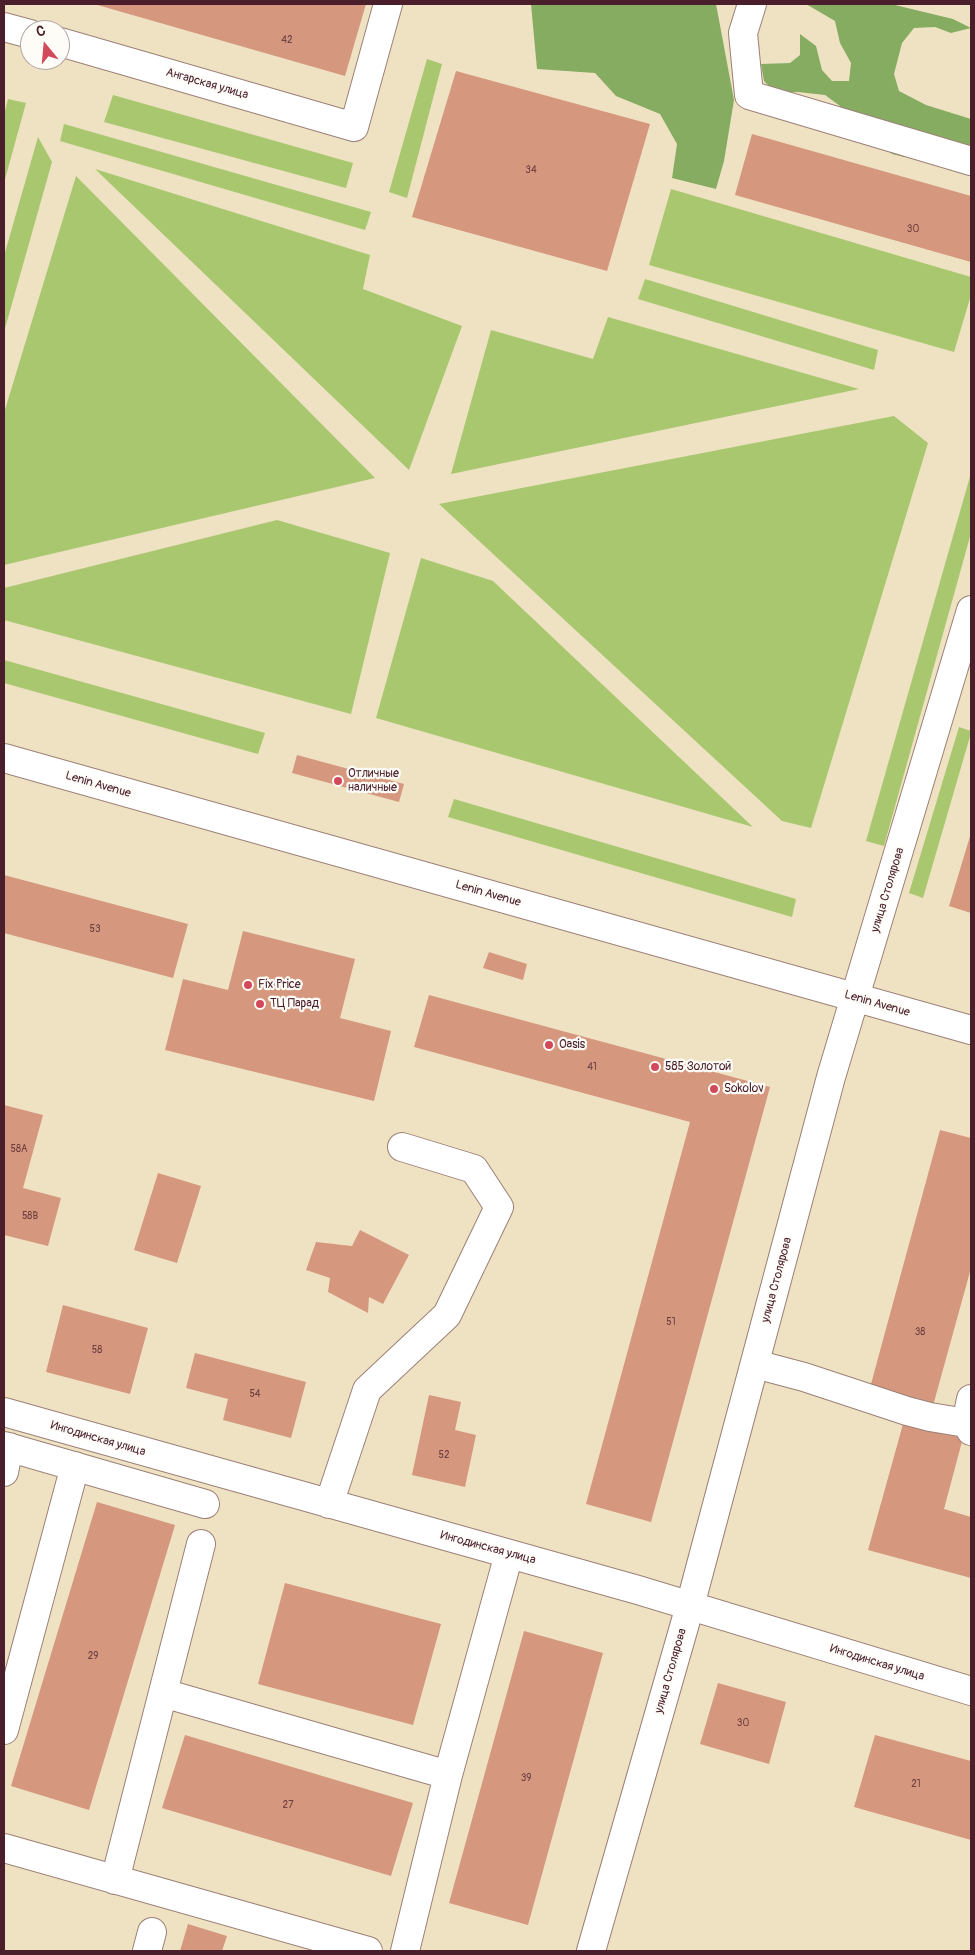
<!DOCTYPE html>
<meta charset="utf-8">
<style>
body{margin:0}
#map{position:relative;width:975px;height:1955px;overflow:hidden;background:#efe2c3;font-family:Pangolin,sans-serif}
canvas{display:block}
.frame{position:absolute;inset:0;border:5px solid #4a1f2b;pointer-events:none}
.north{position:absolute;left:20px;top:20px;width:50px;height:50px;box-sizing:border-box;background:#fdfcf7;border:1px solid #b5a4a5;border-radius:50%;rotate:343deg;font-size:14px;font-weight:700;line-height:20px;text-align:center;color:#4a1f2b}
.north::after{content:'';display:block;margin:auto;width:18px;height:22px;background:#d1495b;clip-path:polygon(50% 0,100% 100%,50% 72%,0 100%)}
</style>
<div id="map">
<canvas width="975" height="1955"></canvas>
<div class="frame"></div>
<div class="north">С</div>
</div>
<script>
const g = document.querySelector('canvas').getContext('2d');
g.lineJoin = 'round';
function fillPath(path, color) {
  g.fillStyle = color;
  g.fill(path, 'evenodd');
}
function stroke(path, color, width, dash) {
  g.strokeStyle = color;
  g.lineWidth = width;
  g.lineCap = dash ? 'butt' : 'round';
  g.setLineDash(dash || []);
  g.stroke(path);
}
function write(font, color, halo, rows, align = 'center') {
  g.font = font + ' Pangolin,sans-serif';
  g.lineWidth = 4.5;
  g.setLineDash([]);
  g.textBaseline = 'middle';
  g.strokeStyle = halo;
  g.fillStyle = color;
  for (const [text, x, y, turn = 0] of rows) {
    g.save();
    g.translate(x, y);
    g.rotate((+turn || 0) * Math.PI / 180);
    g.textAlign = isNaN(turn) ? turn : align;
    if (halo) g.strokeText(text, 0, 0);
    g.fillText(text, 0, 0);
    g.restore();
  }
}
fillPath(new Path2D(`
 M 427,59 L 442,64 L 407,198 L 389,192 Z
 M 113,95 L 353,163 L 346,188 L 104,122 Z
 M 8,99 L 26,103 L 4,183 L 4,115 Z
 M 64,124 L 371,212 L 365,230 L 60,141 Z
 M 38,137 L 52,162 L 4,332 L 4,256 Z
 M 95,169 L 370,255 L 363,289 L 462,326 L 409,470 Z
 M 76,176 L 375,478 L 4,565 L 4,413 Z
 M 671,189 L 971,277 L 971,295 L 954,352 L 649,265 Z
 M 645,279 L 878,350 L 874,370 L 638,299 Z
 M 608,317 L 859,389 L 451,474 L 491,330 L 593,359 Z
 M 894,416 L 928,443 L 811,828 L 782,821 L 439,504 Z
 M 971,473 L 971,533 L 884,846 L 866,841 Z
 M 277,520 L 390,553 L 351,714 L 4,620 L 4,588 Z
 M 421,558 L 493,581 L 753,827 L 376,718 Z
 M 4,660 L 265,733 L 258,754 L 4,683 Z
 M 959,727 L 971,731 L 971,733 L 923,898 L 909,893 Z
 M 454,799 L 796,899 L 792,917 L 448,817 Z`), '#a8c76f');
fillPath(new Path2D(`
 M 531,4 L 716,4 L 734,100 L 724,161 L 716,189 L 672,178 L 677,144 L 660,114 L 616,96 L 595,73 L 537,69 Z
 M 806,4 L 891,4 L 953,19 L 971,28 L 951,33 L 935,27 L 914,28 L 902,43 L 894,74 L 899,91 L 926,105 L 971,119 L 971,152 L 927,138 L 904,157 L 892,154 L 840,114 L 840,106 L 825,95 L 798,92 L 776,93 L 764,81 L 761,64 L 790,63 L 800,55 L 800,34 L 816,46 L 822,70 L 832,81 L 849,81 L 851,63 L 840,43 L 835,21 Z`), '#86ac62');
fillPath(new Path2D(`
 M 94,4 L 366,4 L 345,76 Z
 M 456,71 L 650,124 L 607,271 L 412,217 Z
 M 752,134 L 971,196 L 971,262 L 735,195 Z
 M 297,755 L 404,784 L 399,802 L 292,773 Z
 M 971,833 L 971,913 L 949,906 Z
 M 4,875 L 188,924 L 173,978 L 4,933 Z
 M 243,931 L 355,959 L 340,1018 L 391,1031 L 374,1101 L 165,1050 L 183,979 L 228,990 Z
 M 489,952 L 527,964 L 523,980 L 483,968 Z
 M 429,995 L 770,1087 L 651,1522 L 586,1504 L 690,1122 L 414,1047 Z
 M 4,1105 L 43,1115 L 23,1188 L 61,1198 L 48,1246 L 4,1235 Z
 M 940,1130 L 971,1138 L 971,1268 L 928,1424 L 964,1434 L 944,1509 L 971,1517 L 971,1578 L 868,1550 L 908,1406 L 868,1395 Z
 M 158,1173 L 201,1186 L 177,1263 L 134,1250 Z
 M 360,1230 L 409,1255 L 383,1304 L 369,1297 L 368,1313 L 328,1292 L 330,1278 L 306,1270 L 316,1242 L 352,1246 Z
 M 63,1305 L 148,1328 L 130,1394 L 46,1372 Z
 M 195,1353 L 306,1382 L 291,1438 L 223,1420 L 228,1399 L 186,1388 Z
 M 429,1395 L 461,1402 L 455,1430 L 476,1435 L 465,1487 L 412,1475 Z
 M 97,1502 L 175,1525 L 89,1810 L 11,1786 Z
 M 285,1583 L 441,1624 L 413,1725 L 258,1684 Z
 M 524,1631 L 603,1653 L 528,1925 L 449,1903 Z
 M 718,1683 L 786,1702 L 769,1764 L 700,1744 Z
 M 185,1735 L 413,1803 L 391,1876 L 162,1808 Z
 M 875,1735 L 971,1761 L 971,1840 L 854,1807 Z
 M 188,1924 L 227,1936 L 222,1951 L 180,1951 Z`), '#d5977d');
const minor = new Path2D(`
 M 752,4 L 743,33 L 749,95 L 971,161
 M 4,27 L 30,34
 M 60,42 L 354,127 L 388,4
 M 755,1364 L 804,1377 L 907,1411 L 930,1417 L 966,1423 L 971,1431
 M 4,1412 L 638,1590 L 971,1691
 M 966,1423 L 971,1399
 M 4,1446 L 205,1504
 M 4,1472 L 9,1447
 M 329,1504 L 367,1390 L 447,1315 L 499,1207 L 474,1169 L 402,1147
 M 163,1693 L 448,1775
 M 4,1730 L 75,1466
 M 4,1848 L 368,1951
 M 115,1880 L 201,1544
 M 147,1951 L 152,1932
 M 405,1951 L 448,1775 L 509,1554
 M 591,1951 L 690,1606 L 831,1077 L 971,610`);
const major = new Path2D(`
 M 4,758 L 971,1030`);
stroke(minor, '#9c8077', 30);
stroke(major, '#9c8077', 30);
stroke(minor, '#fff', 28);
stroke(major, '#fff', 28);
for (const [x, y, r, color] of [
 [338,781,5,"#d1495b"],
 [248,985,5,"#d1495b"],
 [260,1004,5,"#d1495b"],
 [549,1045,5,"#d1495b"],
 [655,1067,5,"#d1495b"],
 [714,1089,5,"#d1495b"]
]) {
  const dot = new Path2D();
  dot.arc(x, y, r, 0, 2 * Math.PI);
  g.fillStyle = color;
  g.fill(dot);
  stroke(dot, '#fdfcf7', 2);
}
write('10px', '#6d3d40', null, [
 ["42",287,40],
 ["34",531,170],
 ["30",913,229],
 ["53",95,929],
 ["41",592,1067],
 ["58А",19,1149],
 ["58В",30,1216],
 ["51",671,1322],
 ["38",920,1332],
 ["58",97,1350],
 ["54",255,1394],
 ["52",444,1455],
 ["29",93,1656],
 ["30",743,1723],
 ["39",526,1778],
 ["21",916,1784],
 ["27",288,1805]
]);
write('12px', '#4a1f2b', '#fdfcf7', [
 ["Ангарская улица",207,84,16],
 ["Lenin Avenue",98,785,16],
 ["улица Столярова",888,890,-73],
 ["Lenin Avenue",488,894,16],
 ["Lenin Avenue",877,1004,16],
 ["улица Столярова",777,1280,-75],
 ["Ингодинская улица",98,1439,16],
 ["Ингодинская улица",488,1548,15],
 ["Ингодинская улица",877,1663,17],
 ["улица Столярова",671,1671,-74]
]);
write('12px', '#4a1f2b', '#fdfcf7', [
 ["Отличные",348,774],
 ["наличные",348,788],
 ["Fix Price",258,985],
 ["ТЦ Парад",270,1004],
 ["Oasis",559,1045],
 ["585 Золотой",665,1067],
 ["Sokolov",724,1089]
], 'left');
</script>
